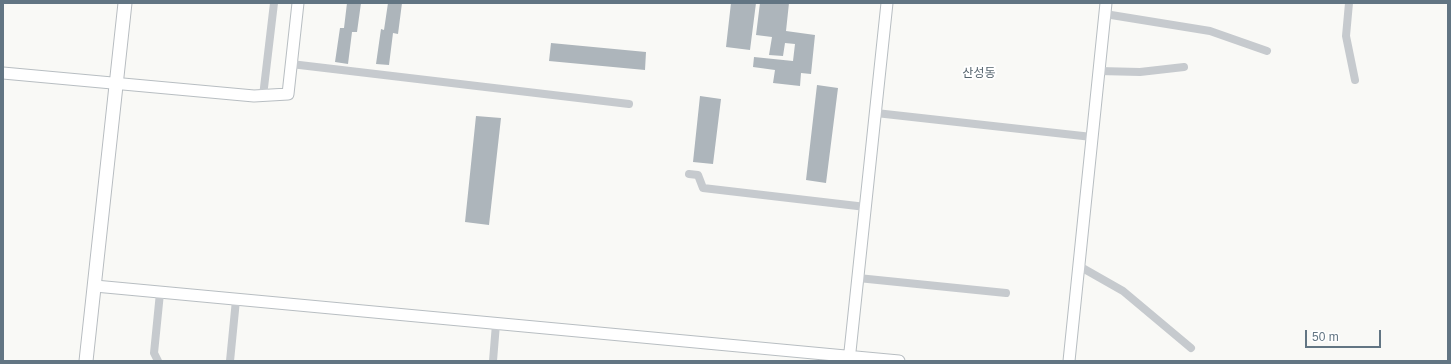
<!DOCTYPE html>
<meta charset="utf-8">
<style>
body{margin:0}
#map{position:relative;width:1451px;height:364px;overflow:hidden;background:#f9f9f6;font-family:Arial,sans-serif}
canvas{display:block}
.frame{position:absolute;inset:0;border:4px solid #627583;pointer-events:none}
.scale{position:absolute;left:1305px;top:330px;width:76px;height:18px;box-sizing:border-box;border:2px solid #627583;border-top:0;padding-left:5px;font-size:12px;line-height:14px;white-space:nowrap;color:#627583;-webkit-text-stroke:3px #fff;paint-order:stroke}
</style>
<div id="map">
<canvas width="1451" height="364"></canvas>
<div class="frame"></div>
<div class="scale">50 m</div>
</div>
<script>
const g = document.querySelector('canvas').getContext('2d');
g.lineJoin = 'round';
function fillPath(path, color) {
  g.fillStyle = color;
  g.fill(path, 'evenodd');
}
function stroke(path, color, width, dash) {
  g.strokeStyle = color;
  g.lineWidth = width;
  g.lineCap = dash ? 'butt' : 'round';
  g.setLineDash(dash || []);
  g.stroke(path);
}
function write(font, color, halo, rows, align = 'center') {
  g.font = font + ' Arial,"Noto Sans KR",sans-serif';
  g.lineWidth = 4;
  g.setLineDash([]);
  g.textBaseline = 'middle';
  g.strokeStyle = halo;
  g.fillStyle = color;
  for (const [text, x, y, turn = 0] of rows) {
    g.save();
    g.translate(x, y);
    g.rotate((+turn || 0) * Math.PI / 180);
    g.textAlign = isNaN(turn) ? turn : align;
    if (halo) g.strokeText(text, 0, 0);
    g.fillText(text, 0, 0);
    g.restore();
  }
}
fillPath(new Path2D(`
 M 347,3 L 361,3 L 357,32 L 352,32 L 348,64 L 335,62 L 340,28 L 344,28 Z
 M 388,3 L 402,3 L 398,34 L 393,33 L 389,65 L 376,64 L 381,29 L 384,30 Z
 M 731,3 L 756,3 L 750,50 L 726,47 Z
 M 760,3 L 789,3 L 786,31 L 815,35 L 811,74 L 801,73 L 800,86 L 773,83 L 775,70 L 753,67 L 754,57 L 793,61 L 795,44 L 785,43 L 783,56 L 769,55 L 772,37 L 756,35 Z
 M 551,43 L 646,52 L 645,70 L 549,61 Z
 M 817,85 L 838,88 L 826,183 L 806,180 Z
 M 700,96 L 721,99 L 713,164 L 693,162 Z
 M 476,116 L 501,118 L 489,225 L 465,222 Z`), '#adb5bb');
const secondary = new Path2D(`
 M 3,73 L 254,96 L 288,94 L 298,3
 M 95,286 L 899,361
 M 849,361 L 887,3
 M 1069,361 L 1106,3`);
const primary = new Path2D(`
 M 86,361 L 125,3`);
stroke(secondary, '#b8bec2', 13);
stroke(primary, '#b7bcc0', 15);
stroke(new Path2D(`
 M 1349,3 L 1346,36 L 1355,80
 M 1105,14 L 1210,31 L 1267,51
 M 291,64 L 629,104
 M 1099,71 L 1140,72 L 1184,67
 M 263,96 L 274,3
 M 876,113 L 1092,137
 M 689,174 L 698,175 L 703,188 L 866,207
 M 1079,266 L 1123,291 L 1191,348
 M 858,278 L 1006,293
 M 158,361 L 154,353 L 160,293
 M 230,361 L 236,300
 M 493,361 L 496,324`), '#c6cace', 8);
stroke(secondary, '#fff', 11);
stroke(primary, '#fff', 13);
write('12px', '#54636d', '#fff', [
 ["산성동",979,74]
]);
</script>
